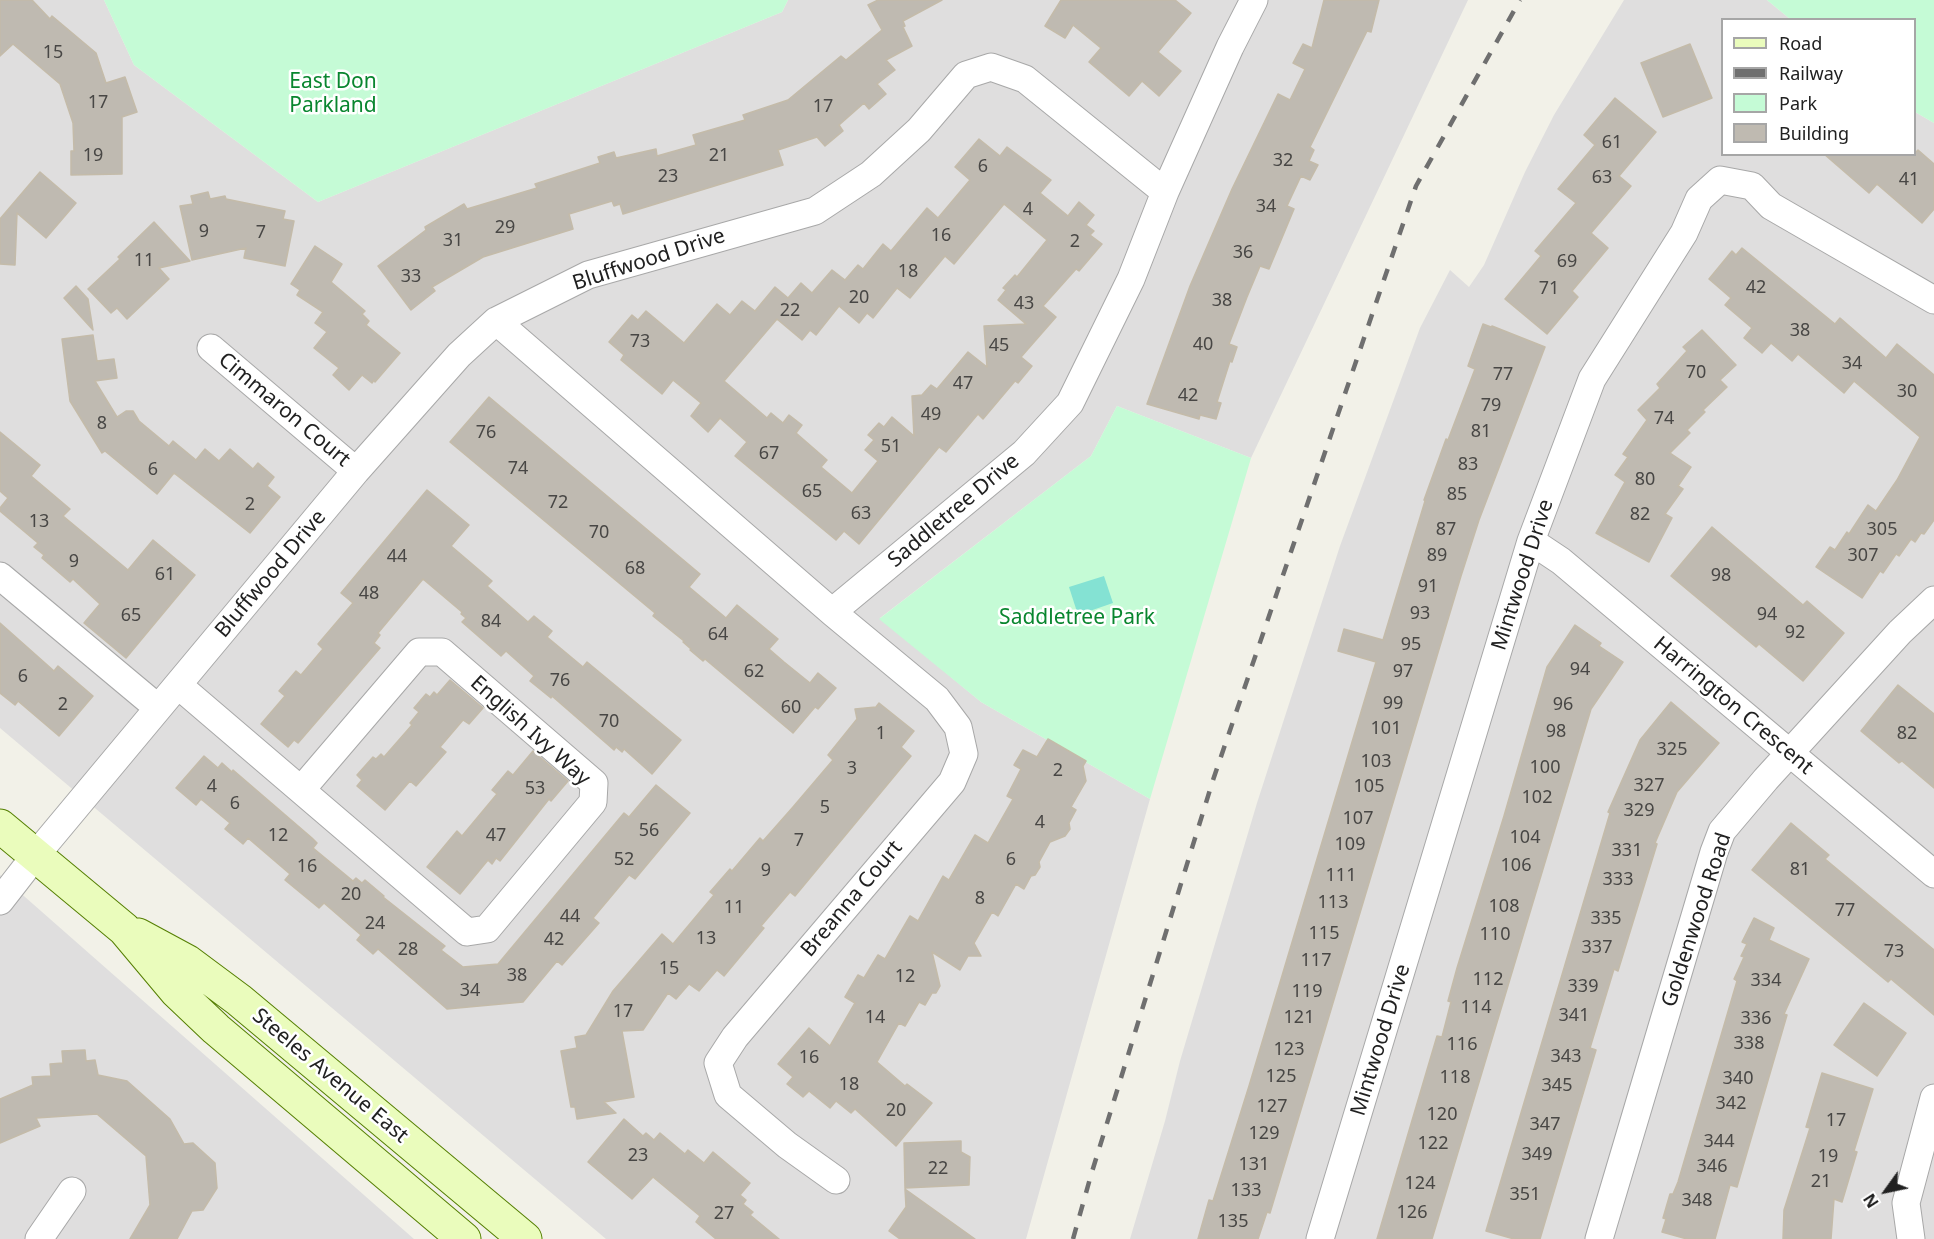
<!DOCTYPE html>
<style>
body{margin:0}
#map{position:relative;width:1934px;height:1239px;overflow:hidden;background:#f2f1e8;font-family:"Noto Sans",sans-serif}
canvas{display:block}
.legend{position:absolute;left:1721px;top:18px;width:195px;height:138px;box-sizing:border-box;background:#fff;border:2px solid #a6a6a6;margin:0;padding:8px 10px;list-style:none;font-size:18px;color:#212121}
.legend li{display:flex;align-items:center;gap:12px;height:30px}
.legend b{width:30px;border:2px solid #a6a6a6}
.north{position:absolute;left:1856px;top:1161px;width:60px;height:60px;-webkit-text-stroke:4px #fff;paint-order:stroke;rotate:237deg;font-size:16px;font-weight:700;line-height:24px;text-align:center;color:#212121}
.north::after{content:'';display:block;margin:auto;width:21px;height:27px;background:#212121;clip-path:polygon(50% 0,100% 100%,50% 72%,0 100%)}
</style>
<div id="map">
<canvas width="1934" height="1239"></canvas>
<ul class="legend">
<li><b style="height:8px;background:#eafcbc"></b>Road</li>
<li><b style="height:8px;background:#6f6f6f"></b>Railway</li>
<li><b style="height:16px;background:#c5fbd6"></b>Park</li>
<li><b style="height:16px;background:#bfbab1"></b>Building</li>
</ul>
<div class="north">N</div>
</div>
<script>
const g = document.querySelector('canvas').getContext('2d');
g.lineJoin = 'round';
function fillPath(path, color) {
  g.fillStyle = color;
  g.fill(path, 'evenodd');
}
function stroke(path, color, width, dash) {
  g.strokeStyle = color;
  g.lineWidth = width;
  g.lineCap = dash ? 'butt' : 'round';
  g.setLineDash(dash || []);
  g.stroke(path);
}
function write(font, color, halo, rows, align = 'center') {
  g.font = font + ' "Noto Sans",sans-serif';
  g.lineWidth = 5;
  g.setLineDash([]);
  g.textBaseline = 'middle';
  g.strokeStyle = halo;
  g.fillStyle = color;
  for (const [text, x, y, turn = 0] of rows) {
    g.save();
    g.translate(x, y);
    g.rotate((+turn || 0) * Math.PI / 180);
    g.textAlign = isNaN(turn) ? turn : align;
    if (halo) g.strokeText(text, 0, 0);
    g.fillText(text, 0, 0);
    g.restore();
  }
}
fillPath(new Path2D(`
 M 0,0 L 104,0 L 134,65 L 318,202 L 782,12 L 788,0 L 1468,0 L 1251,458 L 1117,406 L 1091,456 L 880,618 L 981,702 L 1150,799 L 1026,1239 L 606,1239 L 0,728 Z
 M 1624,0 L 1767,0 L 1790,19 L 1722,20 L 1722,154 L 1914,154 L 1915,112 L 1934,123 L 1934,1239 L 1130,1239 L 1165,1121 L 1180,1061 L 1257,803 L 1340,546 L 1420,328 L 1450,270 L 1469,287 L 1484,265 L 1525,172 L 1554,115 Z
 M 0,875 L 414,1239 L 0,1239 Z`), '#dfdede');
fillPath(new Path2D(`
 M 104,0 L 788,0 L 782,12 L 318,202 L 134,65 Z
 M 1767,0 L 1934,0 L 1934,123 L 1915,112 L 1914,20 L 1790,19 Z
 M 1117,406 L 1251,458 L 1150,799 L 981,702 L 879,619 L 1091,456 Z`), '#c5fbd6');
fillPath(new Path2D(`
 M 1104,576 L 1113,603 L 1078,615 L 1069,587 Z`), '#84e2d3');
const building = new Path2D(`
 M 0,0 L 32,0 L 50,19 L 52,16 L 96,53 L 106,83 L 125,77 L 137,112 L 122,117 L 122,174 L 71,175 L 71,151 L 74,151 L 73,123 L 60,84 L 13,44 L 0,56 Z
 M 878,0 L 942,0 L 903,21 L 905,26 L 903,27 L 912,46 L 886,60 L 895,70 L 877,84 L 886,94 L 869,109 L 864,103 L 839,125 L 843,131 L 825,146 L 817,137 L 778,150 L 783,165 L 623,214 L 620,204 L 614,206 L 612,201 L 569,214 L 573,229 L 483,257 L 432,287 L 435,291 L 411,310 L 378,266 L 426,230 L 425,227 L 464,204 L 467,209 L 537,188 L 535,184 L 600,163 L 598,157 L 614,152 L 616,158 L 656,149 L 657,156 L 696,145 L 693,135 L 745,120 L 743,115 L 788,100 L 841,56 L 846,60 L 882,30 L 868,5 Z
 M 1061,0 L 1175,0 L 1191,13 L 1158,52 L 1181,71 L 1159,96 L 1142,81 L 1129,96 L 1089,62 L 1101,48 L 1073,25 L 1065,38 L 1045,26 Z
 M 1324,0 L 1379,0 L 1371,32 L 1367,31 L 1310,147 L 1314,150 L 1309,161 L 1318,165 L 1310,180 L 1301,176 L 1287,206 L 1294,209 L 1269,269 L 1260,266 L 1247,297 L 1229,344 L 1237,347 L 1232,362 L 1230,361 L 1217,402 L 1221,403 L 1216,419 L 1200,415 L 1199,419 L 1147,404 L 1190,286 L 1232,189 L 1278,94 L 1290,100 L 1305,69 L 1293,63 L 1303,44 L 1312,48 Z
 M 1690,44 L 1712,98 L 1663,117 L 1641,63 Z
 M 1615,98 L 1656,132 L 1619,176 L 1631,186 L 1591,233 L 1608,248 L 1572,291 L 1578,297 L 1547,334 L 1505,299 L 1541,256 L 1535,251 L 1576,203 L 1558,189 L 1595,145 L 1584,135 Z
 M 979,139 L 1000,156 L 1007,147 L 1051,180 L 1040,193 L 1068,216 L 1079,202 L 1094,215 L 1086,225 L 1094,231 L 1090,235 L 1102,244 L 1079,271 L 1076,269 L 1043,306 L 1056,317 L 1021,357 L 1032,366 L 1018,383 L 1015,381 L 983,419 L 978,414 L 946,452 L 939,447 L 859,544 L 844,531 L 836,540 L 735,456 L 747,442 L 720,418 L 708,432 L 691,416 L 701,403 L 673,380 L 662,394 L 621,360 L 624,355 L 609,342 L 632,315 L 638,320 L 646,311 L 684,343 L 717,304 L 730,315 L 742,301 L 755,311 L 775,287 L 788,298 L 801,283 L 812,293 L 832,270 L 845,280 L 858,265 L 863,269 L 883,244 L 891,251 L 927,208 L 938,218 L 970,180 L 955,167 ZM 1004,204 L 1047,240 L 1017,277 L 1015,275 L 1003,288 L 1006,290 L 998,300 L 1026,324 L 984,326 L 987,367 L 968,352 L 937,389 L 931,385 L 922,395 L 912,396 L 914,436 L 892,417 L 884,427 L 879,423 L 868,435 L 874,440 L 865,450 L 878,461 L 852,493 L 821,467 L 827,460 L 796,433 L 802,425 L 789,415 L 783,423 L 771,413 L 767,418 L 724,381 L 777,319 L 802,340 L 810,330 L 816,335 L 839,306 L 859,323 L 867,313 L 873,318 L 897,288 L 910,298 L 945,256 L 954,264 Z
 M 1918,150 L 1934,164 L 1934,209 L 1922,223 L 1877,184 L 1869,193 L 1824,154 L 1914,154 Z
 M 40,172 L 76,203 L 46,238 L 17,213 L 15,265 L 0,264 L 0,219 Z
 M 208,192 L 210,199 L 225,196 L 226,199 L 285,211 L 283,219 L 294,221 L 285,266 L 244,258 L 246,248 L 192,260 L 180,206 L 193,204 L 191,196 Z
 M 154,222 L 190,261 L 159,268 L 169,279 L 127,319 L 117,308 L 111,313 L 88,289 L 120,259 L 118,257 Z
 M 315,246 L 342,264 L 331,282 L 365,311 L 362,314 L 369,321 L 366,325 L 400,353 L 375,382 L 374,380 L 372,383 L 362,375 L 349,390 L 333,375 L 339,368 L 314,348 L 327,332 L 315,323 L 323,312 L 297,295 L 300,290 L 291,284 Z
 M 1742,248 L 1835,324 L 1840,318 L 1886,358 L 1897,344 L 1934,375 L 1934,520 L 1924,534 L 1921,533 L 1915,542 L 1911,539 L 1899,556 L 1896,554 L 1883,573 L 1880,571 L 1862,598 L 1816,567 L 1830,547 L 1835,550 L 1847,532 L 1849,534 L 1868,505 L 1876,511 L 1897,480 L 1920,437 L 1854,381 L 1844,393 L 1798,354 L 1792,361 L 1771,343 L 1762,353 L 1744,338 L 1752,328 L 1725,305 L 1731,298 L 1709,279 L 1732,251 L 1736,255 Z
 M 76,286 L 88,299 L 93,330 L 64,298 Z
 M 1483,324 L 1491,327 L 1492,326 L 1545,347 L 1479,520 L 1461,576 L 1270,1213 L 1267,1212 L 1258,1239 L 1198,1239 L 1209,1200 L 1213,1201 L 1249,1086 L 1376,662 L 1338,651 L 1344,629 L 1383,640 L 1425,501 L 1424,500 L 1446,439 L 1448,440 L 1475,369 L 1468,366 Z
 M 1702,330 L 1736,365 L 1720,380 L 1727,387 L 1703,410 L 1705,412 L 1687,430 L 1690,433 L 1670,453 L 1691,467 L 1678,486 L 1683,489 L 1665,514 L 1672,518 L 1649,562 L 1596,533 L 1625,482 L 1615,475 L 1628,457 L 1623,454 L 1647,420 L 1638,410 L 1660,388 L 1657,384 L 1687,351 L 1683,347 Z
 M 93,335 L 97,361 L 114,359 L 117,378 L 95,381 L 117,417 L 126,411 L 133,411 L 139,421 L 169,446 L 173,441 L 196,460 L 205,449 L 219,461 L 230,449 L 253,469 L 258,463 L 274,477 L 267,486 L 280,497 L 250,533 L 174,473 L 157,494 L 105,451 L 102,453 L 70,401 L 62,339 Z
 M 489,397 L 700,574 L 689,587 L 726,618 L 737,605 L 778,639 L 769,649 L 784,662 L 810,683 L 818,673 L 836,688 L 818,709 L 815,707 L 793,733 L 705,659 L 703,661 L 690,650 L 691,649 L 683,642 L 684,641 L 653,616 L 655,613 L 450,442 Z
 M 0,432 L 40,465 L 31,476 L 70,509 L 63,516 L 128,570 L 153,540 L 195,575 L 126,658 L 84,623 L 100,604 L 73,579 L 70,582 L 42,558 L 44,555 L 34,547 L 38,543 L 0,511 L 0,508 L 8,498 L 0,491 Z
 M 427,490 L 469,525 L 451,546 L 492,581 L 487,586 L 528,622 L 534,616 L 552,631 L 547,637 L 583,667 L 587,662 L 681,740 L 652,774 L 624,749 L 622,752 L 616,747 L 614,750 L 552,696 L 551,698 L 530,681 L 534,676 L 506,651 L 501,656 L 462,622 L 466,618 L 461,614 L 462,612 L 423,579 L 378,633 L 380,635 L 374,643 L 380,648 L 298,743 L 294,740 L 288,747 L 261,724 L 285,696 L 279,691 L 296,671 L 301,675 L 323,649 L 318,644 L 353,603 L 341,593 Z
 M 1712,527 L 1803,605 L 1807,601 L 1844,633 L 1803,681 L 1759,644 L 1756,647 L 1671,576 Z
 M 0,623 L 54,671 L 58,666 L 93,696 L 59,736 L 18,701 L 15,705 L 0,693 Z
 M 1575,625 L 1601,643 L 1599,646 L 1623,662 L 1591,709 L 1432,1239 L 1377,1239 L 1437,1036 L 1442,1037 L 1451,1002 L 1448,1001 L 1457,968 L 1504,816 L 1547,667 Z
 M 450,680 L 483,708 L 469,724 L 463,720 L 440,747 L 446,752 L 416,786 L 410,781 L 385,810 L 357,786 L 362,780 L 357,775 L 373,757 L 376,759 L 381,754 L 384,757 L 412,725 L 410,723 L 419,712 L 414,708 L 426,694 L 430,697 L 434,692 L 437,695 Z
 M 1898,685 L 1934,714 L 1934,788 L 1902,761 L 1899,763 L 1861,731 Z
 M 1671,702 L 1719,743 L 1677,792 L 1655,843 L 1657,844 L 1618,971 L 1614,969 L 1590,1048 L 1596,1050 L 1540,1239 L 1514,1239 L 1486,1231 L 1610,813 L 1608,812 L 1640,740 Z
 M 879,703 L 914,731 L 901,747 L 911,756 L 795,896 L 790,892 L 761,926 L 764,928 L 724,976 L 717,970 L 699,991 L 689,984 L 676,999 L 668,993 L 643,1030 L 622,1031 L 634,1097 L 604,1102 L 616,1113 L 577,1119 L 575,1107 L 571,1107 L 561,1051 L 577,1048 L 575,1037 L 586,1035 L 613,991 L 662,934 L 673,944 L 714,895 L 710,892 L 730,869 L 732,871 L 760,838 L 763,841 L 793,807 L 833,760 L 828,755 L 857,719 L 855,709 L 876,707 Z
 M 1048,739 L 1086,761 L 1083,766 L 1086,781 L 1071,807 L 1076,810 L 1069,823 L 1070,829 L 1065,836 L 1050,842 L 1039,862 L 1040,867 L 1035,875 L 1031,876 L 1024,889 L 1016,884 L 998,916 L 992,912 L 974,943 L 981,956 L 968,956 L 960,970 L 932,952 L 940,986 L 936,993 L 932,993 L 925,1005 L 919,1002 L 905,1026 L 899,1023 L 877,1062 L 905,1086 L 907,1084 L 932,1103 L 896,1146 L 855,1109 L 851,1113 L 836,1101 L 830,1108 L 809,1091 L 803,1097 L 787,1084 L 793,1077 L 778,1064 L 809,1028 L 830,1046 L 855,1003 L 845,997 L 858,975 L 864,978 L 878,955 L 885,959 L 910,916 L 918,921 L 943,876 L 949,880 L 975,835 L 988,843 L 1013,799 L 1007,796 L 1021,769 L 1014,765 L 1023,750 L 1037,757 Z
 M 533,751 L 568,781 L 551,801 L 549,799 L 500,861 L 496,858 L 492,864 L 488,860 L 460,894 L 427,867 L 457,831 L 462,836 L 497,794 L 492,790 L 508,771 L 513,775 Z
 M 204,756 L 218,768 L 222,763 L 232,772 L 233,770 L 312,838 L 317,843 L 313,848 L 353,881 L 356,878 L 362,883 L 365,880 L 384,896 L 383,897 L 445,946 L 441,950 L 463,967 L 498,964 L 624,813 L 629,817 L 656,785 L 690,813 L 635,879 L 629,875 L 593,918 L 599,923 L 584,940 L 562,965 L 557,961 L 523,1002 L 447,1009 L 378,949 L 373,954 L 357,940 L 361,935 L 324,903 L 319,908 L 285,880 L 290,874 L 248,838 L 243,844 L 225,829 L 230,823 L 201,799 L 196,805 L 176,788 Z
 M 1791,823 L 1829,855 L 1825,859 L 1934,950 L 1934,1015 L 1891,979 L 1888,982 L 1752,870 Z
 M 1754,918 L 1774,928 L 1769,940 L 1809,959 L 1784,1014 L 1787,1015 L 1737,1187 L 1730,1185 L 1715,1239 L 1687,1239 L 1662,1232 L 1666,1219 L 1663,1218 L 1670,1194 L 1673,1194 L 1678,1182 L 1737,981 L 1734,979 L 1744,957 L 1741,956 L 1747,944 L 1742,942 Z
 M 1864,1003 L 1906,1033 L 1877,1076 L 1834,1045 Z
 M 85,1050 L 86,1061 L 95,1060 L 98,1075 L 127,1081 L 170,1119 L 184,1144 L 193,1143 L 215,1163 L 217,1188 L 203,1210 L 192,1211 L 177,1239 L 130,1239 L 150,1205 L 146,1156 L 97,1114 L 36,1118 L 40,1126 L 0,1143 L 0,1099 L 33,1085 L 32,1077 L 51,1076 L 50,1064 L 63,1063 L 62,1051 Z
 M 1822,1073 L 1873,1089 L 1854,1151 L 1857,1152 L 1842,1202 L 1834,1199 L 1831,1239 L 1783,1239 L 1784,1210 L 1810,1128 L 1806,1127 Z
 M 624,1119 L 643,1136 L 646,1133 L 654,1140 L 660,1133 L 685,1154 L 688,1150 L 704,1163 L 713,1152 L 750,1183 L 740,1195 L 746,1200 L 743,1204 L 753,1212 L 750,1215 L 779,1239 L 716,1239 L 696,1222 L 700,1216 L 653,1177 L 632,1199 L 588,1162 Z
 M 961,1141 L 961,1152 L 970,1157 L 969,1185 L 905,1188 L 904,1143 Z
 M 905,1189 L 975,1239 L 900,1239 L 889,1231 L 906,1207 Z`);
fillPath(building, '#bfbab1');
stroke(building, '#c4bba9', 1.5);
const minor = new Path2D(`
 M 496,321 L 832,612 L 1024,453 L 1070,403 L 1131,279 L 1165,192 L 1230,47 L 1254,0
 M 211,348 L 356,471
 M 1531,541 L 1561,561 L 1934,874
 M 0,576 L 158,708
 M 832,612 L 937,699 L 958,727 L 964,754 L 952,782 L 735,1037 L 718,1063 L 728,1095 L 787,1145 L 836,1180
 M 178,685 C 274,768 371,849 467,932 L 487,929 L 593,802 L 594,783 L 442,652 L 419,652 L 301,790
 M 0,901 L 35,856 L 356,471 L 459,355 L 496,321 L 588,275 L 815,211 L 871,174 L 919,130 L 966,75 L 991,67 L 1025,79 L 1165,192
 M 39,1239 L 72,1191
 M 1320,1239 L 1531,541 L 1592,379 L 1684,233 L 1699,199 L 1720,180 L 1752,186 L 1771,206 L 1934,300
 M 1599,1239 L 1714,852 L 1722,831 L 1766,779 L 1900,632 L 1934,600
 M 1911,1239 L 1906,1203 L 1934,1098`);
const secondary = new Path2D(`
 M 0,826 L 124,929 L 176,991 L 216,1029 L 464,1239
 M 138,935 L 188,962 L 239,1000 L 525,1239`);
stroke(minor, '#a8a8a8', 29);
stroke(secondary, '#557f02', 35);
stroke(minor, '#fff', 27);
stroke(secondary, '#eafcbc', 33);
stroke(new Path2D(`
 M 1073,1239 L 1091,1175 L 1213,780 L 1416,186 L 1520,0`), '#6f6f6f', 4.5, [12, 12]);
write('18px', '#484745', null, [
 ["15",53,53],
 ["17",98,103],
 ["17",823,107],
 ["61",1612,143],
 ["19",93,156],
 ["21",719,156],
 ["32",1283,161],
 ["6",983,167],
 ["23",668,177],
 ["63",1602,178],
 ["41",1909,180],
 ["34",1266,207],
 ["4",1028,210],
 ["29",505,228],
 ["9",204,232],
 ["7",261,233],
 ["16",941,236],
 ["31",453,241],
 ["2",1075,242],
 ["36",1243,253],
 ["11",144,261],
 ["69",1567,262],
 ["18",908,272],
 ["33",411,277],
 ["42",1756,288],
 ["71",1549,289],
 ["20",859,298],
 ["38",1222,301],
 ["43",1024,304],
 ["22",790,311],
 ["38",1800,331],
 ["73",640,342],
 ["40",1203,345],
 ["45",999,346],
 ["34",1852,364],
 ["70",1696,373],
 ["77",1503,375],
 ["47",963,384],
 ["30",1907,392],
 ["42",1188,396],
 ["79",1491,406],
 ["49",931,415],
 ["74",1664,419],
 ["8",102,424],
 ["81",1481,432],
 ["76",486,433],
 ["51",891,447],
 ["67",769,454],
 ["83",1468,465],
 ["74",518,469],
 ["6",153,470],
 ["80",1645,480],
 ["65",812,492],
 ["85",1457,495],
 ["72",558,503],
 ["2",250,505],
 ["63",861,514],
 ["82",1640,515],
 ["13",39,522],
 ["87",1446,530],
 ["305",1882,530],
 ["70",599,533],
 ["89",1437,556],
 ["307",1863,556],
 ["44",397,557],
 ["9",74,562],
 ["68",635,569],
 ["61",165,575],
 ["98",1721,576],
 ["91",1428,587],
 ["48",369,594],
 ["93",1420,614],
 ["94",1767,615],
 ["65",131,616],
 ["84",491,622],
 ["92",1795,633],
 ["64",718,635],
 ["95",1411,645],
 ["94",1580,670],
 ["62",754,672],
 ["97",1403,672],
 ["6",23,677],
 ["76",560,681],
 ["99",1393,704],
 ["2",63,705],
 ["96",1563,705],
 ["60",791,708],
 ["70",609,722],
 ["101",1386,729],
 ["98",1556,732],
 ["1",881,734],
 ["82",1907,734],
 ["325",1672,750],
 ["103",1376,762],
 ["100",1545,768],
 ["3",852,769],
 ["2",1058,771],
 ["327",1649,786],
 ["4",212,787],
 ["105",1369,787],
 ["53",535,789],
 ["102",1537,798],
 ["6",235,804],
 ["5",825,808],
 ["329",1639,811],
 ["107",1358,819],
 ["4",1040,823],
 ["56",649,831],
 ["12",278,836],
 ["47",496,836],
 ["104",1525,838],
 ["7",799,841],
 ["109",1350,845],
 ["331",1627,851],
 ["52",624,860],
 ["6",1011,860],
 ["106",1516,866],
 ["16",307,867],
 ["81",1800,870],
 ["9",766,871],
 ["111",1341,876],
 ["333",1618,880],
 ["20",351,895],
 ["8",980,899],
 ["113",1333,903],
 ["108",1504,907],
 ["11",734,908],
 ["77",1845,911],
 ["44",570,917],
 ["335",1606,919],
 ["24",375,924],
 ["115",1324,934],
 ["110",1495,935],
 ["13",706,939],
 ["42",554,940],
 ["337",1597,948],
 ["28",408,950],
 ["73",1894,952],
 ["117",1316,961],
 ["15",669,969],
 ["38",517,976],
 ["12",905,977],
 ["112",1488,980],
 ["334",1766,981],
 ["339",1583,987],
 ["34",470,991],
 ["119",1307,992],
 ["114",1476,1008],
 ["17",623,1012],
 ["341",1574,1016],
 ["14",875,1018],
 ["121",1299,1018],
 ["336",1756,1019],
 ["338",1749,1044],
 ["116",1462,1045],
 ["123",1289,1050],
 ["343",1566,1057],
 ["16",809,1058],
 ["125",1281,1077],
 ["118",1455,1078],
 ["340",1738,1079],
 ["18",849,1085],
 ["345",1557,1086],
 ["342",1731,1104],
 ["127",1272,1107],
 ["20",896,1111],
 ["120",1442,1115],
 ["17",1836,1121],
 ["347",1545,1125],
 ["129",1264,1134],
 ["344",1719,1142],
 ["122",1433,1144],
 ["349",1537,1155],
 ["23",638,1156],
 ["19",1828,1157],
 ["131",1254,1165],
 ["346",1712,1167],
 ["22",938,1169],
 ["21",1821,1182],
 ["124",1420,1184],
 ["133",1246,1191],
 ["351",1525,1195],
 ["348",1697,1201],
 ["126",1412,1213],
 ["27",724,1214],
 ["135",1233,1222]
]);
write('21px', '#09862f', '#fff', [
 ["East Don",333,82],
 ["Parkland",333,106],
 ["Saddletree Park",1077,618]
]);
write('21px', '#212121', '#fff', [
 ["Bluffwood Drive",649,260,-18],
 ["Cimmaron Court",284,410,40],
 ["Saddletree Drive",954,511,-40],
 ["Bluffwood Drive",271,574,-50],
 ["Mintwood Drive",1523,575,-72],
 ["Harrington Crescent",1733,706,40],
 ["English Ivy Way",530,731,42],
 ["Breanna Court",852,899,-50],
 ["Goldenwood Road",1697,920,-72],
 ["Mintwood Drive",1381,1040,-73],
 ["Steeles Avenue East",330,1076,40]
]);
</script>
